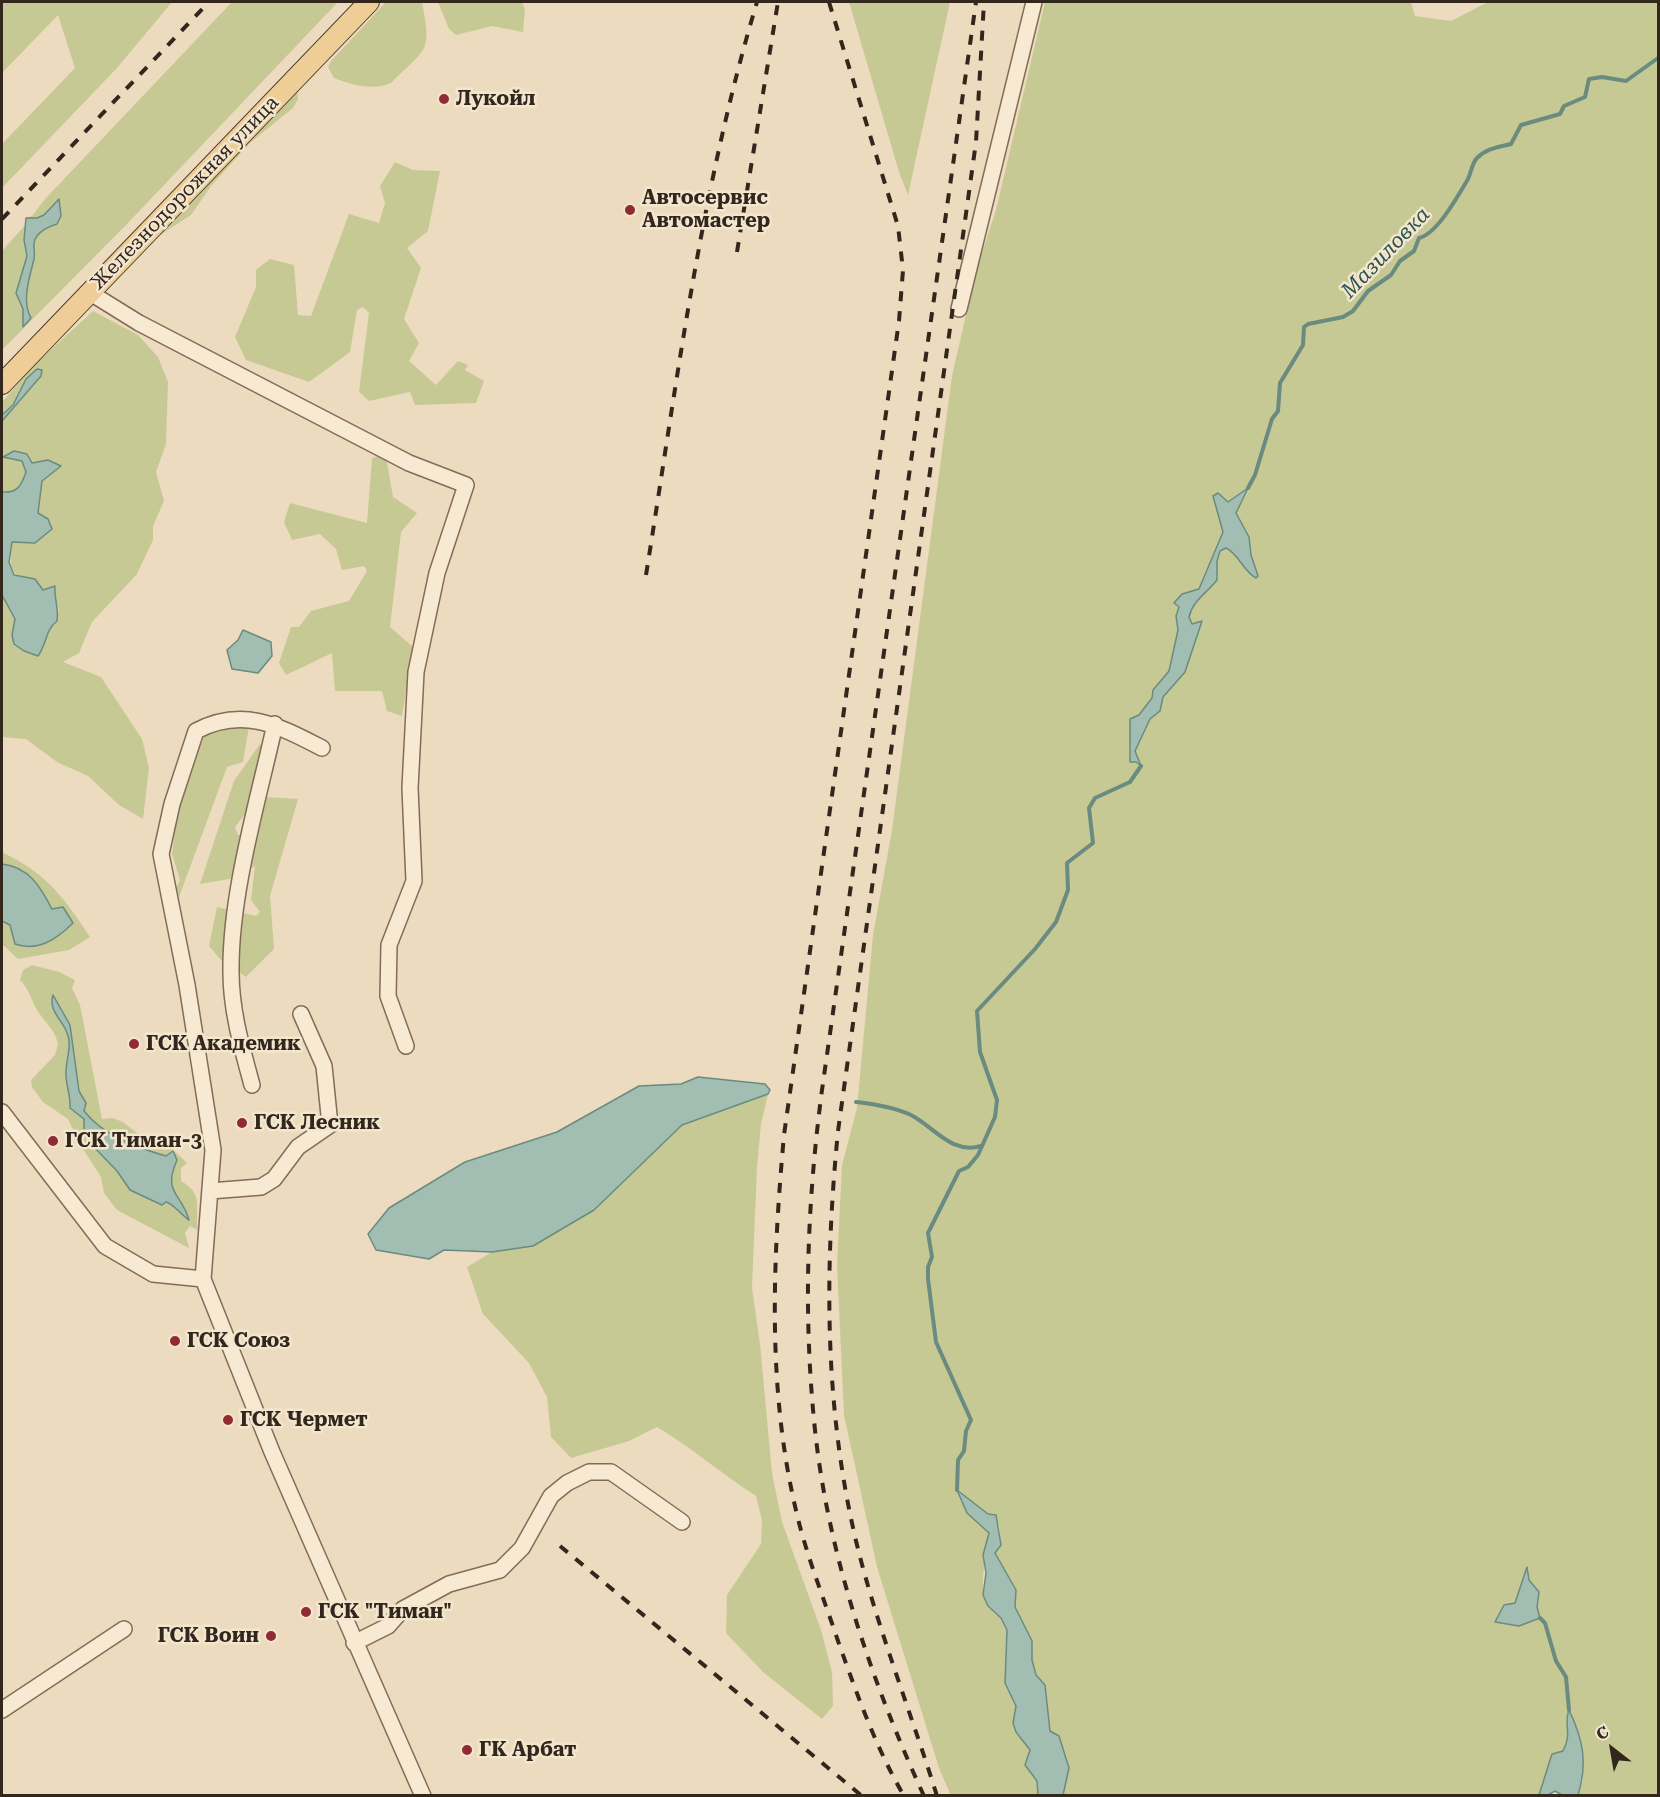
<!DOCTYPE html>
<meta charset="utf-8">
<style>
body{margin:0}
#map{position:relative;width:1660px;height:1797px;overflow:hidden;background:#ecdbbf;font-family:"Roboto Serif",serif}
canvas{display:block}
.frame{position:absolute;inset:0;border:3px solid #33261c;pointer-events:none}
.north{position:absolute;left:1582px;top:1719px;width:60px;height:60px;-webkit-text-stroke:4px #f3e6ce;paint-order:stroke;rotate:329deg;font-size:16px;font-weight:700;line-height:24px;text-align:center;color:#33261c}
.north::after{content:'';display:block;margin:auto;width:21px;height:27px;background:#33261c;clip-path:polygon(50% 0,100% 100%,50% 72%,0 100%)}
</style>
<div id="map">
<canvas width="1660" height="1797"></canvas>
<div class="frame"></div>
<div class="north">С</div>
</div>
<script>
const g = document.querySelector('canvas').getContext('2d');
g.lineJoin = 'round';
function fillPath(path, color) {
  g.fillStyle = color;
  g.fill(path, 'evenodd');
}
function stroke(path, color, width, dash) {
  g.strokeStyle = color;
  g.lineWidth = width;
  g.lineCap = dash ? 'butt' : 'round';
  g.setLineDash(dash || []);
  g.stroke(path);
}
function write(font, color, halo, rows, align = 'center') {
  g.font = font + ' "Roboto Serif",serif';
  g.lineWidth = 5;
  g.setLineDash([]);
  g.textBaseline = 'middle';
  g.strokeStyle = halo;
  g.fillStyle = color;
  for (const [text, x, y, turn = 0] of rows) {
    g.save();
    g.translate(x, y);
    g.rotate((+turn || 0) * Math.PI / 180);
    g.textAlign = isNaN(turn) ? turn : align;
    if (halo) g.strokeText(text, 0, 0);
    g.fillText(text, 0, 0);
    g.restore();
  }
}
fillPath(new Path2D(`
 M 2,2 L 172,2 L 117,68 L 2,188 L 2,144 L 75,68 L 58,15 L 2,73 Z
 M 232,2 L 338,2 L 127,224 L 2,350 L 2,251 L 27,223 L 26,218 L 32,216 L 45,199 Z
 M 386,2 L 422,2 C 432,54 427,47 391,83 C 372,91 352,85 334,78 L 328,67 L 331,61 Z
 M 438,2 L 522,2 L 525,10 L 523,32 L 492,26 L 456,35 L 449,29 Z
 M 849,2 L 950,2 L 908,195 L 899,172 Z
 M 1045,2 L 1411,2 L 1415,16 L 1451,21 L 1488,2 L 1658,2 L 1658,1795 L 1578,1795 L 1583,1780 L 1567,1716 L 1570,1738 L 1563,1751 L 1552,1754 L 1539,1795 L 1063,1795 L 1069,1768 L 1050,1731 L 1045,1685 L 1036,1675 L 1032,1660 L 1032,1641 L 1015,1607 L 1016,1589 L 995,1553 L 1001,1545 L 999,1525 L 980,1508 L 967,1512 L 989,1533 C 987,1549 978,1590 987,1604 C 993,1613 1004,1618 1007,1630 C 1011,1648 1003,1670 1008,1689 C 1009,1695 1015,1700 1016,1706 C 1016,1712 1012,1718 1013,1724 C 1015,1736 1027,1741 1030,1751 C 1033,1761 1038,1786 1038,1796 L 951,1796 L 939,1768 L 877,1567 L 844,1415 L 837,1265 L 842,1165 L 857,1108 L 873,935 L 892,830 L 952,376 L 976,271 L 996,210 ZM 1527,1569 L 1529,1580 L 1539,1592 L 1537,1607 L 1515,1603 Z
 M 297,90 L 298,99 L 293,108 L 251,142 L 211,186 L 191,215 L 160,235 L 155,230 Z
 M 395,162 L 413,170 L 440,171 L 428,231 L 407,248 L 421,268 L 404,319 L 419,343 L 409,361 L 436,385 L 458,361 L 468,365 L 465,370 L 484,381 L 476,403 L 415,405 L 410,392 L 369,401 L 359,392 L 369,313 L 363,307 L 357,310 L 350,352 L 309,382 L 246,360 L 235,337 L 256,287 L 256,270 L 270,259 L 294,265 L 298,315 L 311,316 L 349,214 L 379,223 L 385,203 L 380,186 Z
 M 93,311 L 138,335 L 158,357 L 168,382 L 166,444 L 156,472 L 164,501 L 153,526 L 153,540 L 137,574 L 92,622 L 79,653 L 63,662 L 101,677 L 142,739 L 149,768 L 143,819 L 119,805 L 88,776 L 57,762 L 26,739 L 2,737 L 2,595 L 15,619 L 12,635 L 43,649 L 49,628 L 59,610 L 54,598 L 55,587 L 43,590 C 15,576 7,575 12,542 L 34,543 L 52,529 L 38,513 L 42,481 L 61,466 L 48,460 L 32,463 L 27,454 L 14,451 L 4,456 L 22,461 L 27,472 C 21,486 18,493 2,492 L 2,421 L 41,377 L 42,370 L 26,379 L 13,405 L 2,415 L 2,402 L 32,367 Z
 M 380,456 L 387,462 L 393,497 L 417,513 L 401,532 L 390,627 L 413,647 L 402,716 L 387,711 L 382,691 L 335,691 L 332,653 L 286,675 L 279,663 L 291,627 L 299,627 L 311,611 L 349,601 L 367,571 L 364,566 L 342,570 L 336,549 L 320,534 L 292,540 L 284,522 L 290,503 L 367,523 L 372,458 Z
 M 227,724 L 249,727 L 243,762 L 227,767 L 179,897 L 175,891 L 180,880 L 172,854 L 177,811 L 206,731 Z
 M 260,744 L 265,750 L 256,800 L 235,827 L 238,835 L 245,835 L 265,797 L 298,799 L 270,896 L 274,949 L 246,977 L 220,959 L 209,946 L 217,907 L 256,916 L 260,912 L 251,900 L 255,866 L 235,878 L 200,884 L 234,781 Z
 M 2,852 C 47,874 63,896 90,937 L 69,950 L 18,959 L 2,944 L 2,921 L 10,925 L 15,944 C 38,952 57,939 73,923 L 52,909 L 34,879 L 23,870 L 2,864 Z
 M 32,965 L 59,972 L 75,980 L 72,988 L 80,1005 L 102,1119 L 112,1118 L 123,1122 L 137,1133 L 170,1147 L 187,1163 L 181,1168 L 181,1181 C 205,1195 194,1207 198,1230 L 190,1226 L 185,1233 L 189,1248 L 117,1210 L 104,1193 L 101,1177 L 78,1141 L 68,1119 L 43,1102 L 32,1087 L 31,1080 L 55,1055 L 58,1044 C 55,1029 44,1022 37,1010 C 31,999 29,989 20,980 L 23,970 Z
 M 768,1094 L 761,1124 L 757,1167 L 752,1288 L 760,1344 L 772,1473 L 782,1522 L 821,1630 L 832,1672 L 833,1706 L 822,1719 L 763,1672 L 726,1633 L 727,1595 L 761,1544 L 762,1520 L 756,1496 C 722,1474 692,1448 657,1427 L 629,1441 L 571,1458 L 551,1437 L 547,1397 L 529,1363 L 483,1314 L 467,1267 L 492,1252 L 533,1246 L 594,1210 L 682,1125 Z`), '#c7c994');
const water = new Path2D(`
 M 59,199 L 61,216 L 57,224 C 50,226 42,230 37,236 C 31,244 36,250 34,259 C 30,276 21,301 31,318 L 23,327 L 23,309 L 16,293 L 27,256 L 24,240 L 26,218 L 37,218 L 44,215 Z
 M 37,369 L 42,370 L 41,376 L 2,421 L 2,415 L 13,405 L 26,379 Z
 M 14,451 L 27,454 L 32,463 L 48,460 L 61,466 L 42,481 L 38,513 L 48,519 L 52,529 L 35,543 L 12,542 L 9,562 L 14,575 L 35,579 L 43,590 L 55,586 C 54,599 59,608 57,621 C 45,630 47,644 38,656 L 24,651 L 14,644 L 12,635 L 15,619 L 2,595 L 2,492 C 18,493 21,486 26,472 L 22,461 L 3,457 Z
 M 1248,488 L 1236,513 L 1249,537 L 1251,555 L 1258,576 L 1256,578 C 1242,570 1239,554 1226,548 L 1220,551 L 1217,561 L 1217,580 C 1207,593 1193,600 1189,617 L 1192,624 L 1202,621 L 1185,672 L 1163,697 L 1160,711 L 1150,719 L 1135,751 L 1141,766 L 1136,762 L 1130,762 L 1130,719 L 1139,715 L 1152,698 L 1153,690 L 1169,671 L 1178,630 L 1176,616 L 1179,607 L 1174,603 L 1182,594 L 1199,589 L 1223,532 L 1213,496 L 1218,493 L 1228,502 Z
 M 243,630 L 271,642 L 272,656 L 258,673 L 232,669 L 227,650 L 238,640 Z
 M 2,864 C 29,867 40,886 52,909 L 63,907 L 73,923 C 57,939 38,952 15,944 L 10,925 L 2,921 Z
 M 53,995 L 70,1025 L 79,1091 L 86,1103 L 84,1111 C 104,1136 135,1147 166,1156 L 173,1151 L 177,1160 C 162,1194 182,1193 189,1220 C 181,1215 174,1204 166,1202 L 162,1205 L 130,1190 L 117,1171 L 92,1145 L 84,1132 L 84,1119 L 70,1108 C 71,1096 66,1086 66,1075 C 65,1061 73,1046 67,1033 C 62,1019 48,1011 53,995 Z
 M 698,1077 L 765,1084 L 770,1090 L 768,1094 L 682,1125 L 594,1210 L 533,1246 L 492,1252 L 444,1250 L 429,1259 L 376,1250 L 368,1234 L 389,1208 L 465,1162 L 557,1132 L 639,1086 L 681,1084 Z
 M 957,1490 L 988,1514 L 996,1515 L 1001,1545 L 995,1553 L 1016,1590 L 1015,1607 L 1032,1641 L 1032,1660 L 1036,1675 L 1045,1685 L 1050,1731 L 1059,1736 L 1069,1768 L 1063,1795 L 1038,1795 L 1037,1781 L 1025,1765 L 1030,1750 L 1016,1732 L 1013,1723 L 1016,1706 L 1005,1683 L 1007,1630 L 1001,1618 L 988,1606 L 983,1595 L 986,1573 L 983,1555 L 989,1533 L 967,1513 Z
 M 1527,1567 L 1529,1580 L 1539,1592 L 1537,1607 L 1540,1618 L 1519,1626 L 1495,1622 L 1504,1605 L 1515,1603 Z
 M 1569,1710 C 1583,1739 1588,1763 1578,1795 L 1562,1795 L 1555,1791 L 1548,1795 L 1539,1795 L 1552,1754 L 1563,1751 C 1573,1732 1563,1725 1569,1710 Z`);
fillPath(water, '#a2beb3');
stroke(water, '#6a8b80', 1.5);
stroke(new Path2D(`
 M 1248,488 L 1255,475 L 1272,419 L 1278,411 L 1280,383 L 1303,345 L 1304,327 L 1308,324 L 1343,317 L 1353,311 L 1368,291 L 1391,275 L 1400,261 L 1414,251 L 1419,238 C 1437,234 1458,196 1468,179 C 1471,173 1472,163 1477,158 C 1487,148 1499,147 1511,144 L 1521,125 L 1560,114 L 1564,106 L 1585,97 L 1589,79 L 1602,77 L 1626,81 L 1658,58
 M 856,1102 C 874,1104 894,1107 911,1115 C 934,1127 952,1155 981,1146
 M 957,1490 L 958,1460 L 964,1451 L 966,1431 L 971,1420 L 936,1342 L 928,1279 L 928,1267 L 932,1257 L 928,1233 L 959,1171 L 968,1167 L 978,1155 L 995,1117 L 997,1100 L 980,1052 L 977,1011 L 1035,949 L 1056,922 L 1068,890 L 1067,863 L 1093,843 L 1089,808 L 1095,798 L 1130,782 L 1141,766
 M 1540,1618 L 1545,1623 L 1556,1661 L 1566,1677 L 1569,1710`), '#6a8b80', 4);
const minor = new Path2D(`
 M 89,292 L 139,323 L 409,463 L 466,485 L 437,573 L 416,672 L 410,788 L 414,881 L 389,945 L 388,996 L 406,1046
 M 959,309 L 1034,2
 M 322,748 C 279,726 243,706 196,731 L 172,804 L 161,854 L 187,985 L 213,1150 L 203,1279 L 272,1452 L 423,1796
 M 252,1085 C 242,1048 231,1011 231,972 C 230,894 258,801 275,724
 M 2,1112 L 105,1246 L 153,1274 L 203,1279
 M 210,1191 L 261,1187 L 274,1179 L 298,1147 L 330,1125 L 324,1066 L 301,1014
 M 354,1643 L 388,1626 L 403,1609 L 449,1584 L 500,1570 L 522,1548 L 551,1496 L 567,1483 L 589,1472 L 611,1472 L 682,1522
 M 2,1710 L 124,1629`);
const major = new Path2D(`
 M 2,384 L 369,2`);
stroke(minor, '#836c58', 18);
stroke(major, '#513b2d', 22);
stroke(minor, '#f7e9d2', 15);
stroke(major, '#eecd97', 20);
stroke(new Path2D(`
 M 829,2 L 898,226 L 903,270 L 899,321 L 784,1135 C 773,1257 767,1385 795,1506 C 805,1552 823,1596 838,1641 C 857,1694 875,1746 904,1796
 M 2,219 L 209,2
 M 737,252 L 778,2
 M 646,575 C 677,382 701,188 757,2
 M 560,1546 L 862,1796
 M 924,1796 C 872,1683 828,1554 815,1430 C 803,1316 807,1203 822,1090 L 976,2
 M 937,1796 C 912,1716 881,1637 860,1557 C 824,1417 824,1273 838,1131 L 976,142 L 984,2`), '#33261c', 4, [10, 10]);
for (const [x, y, r, color] of [
 [444,99,6,"#902b33"],
 [630,210,6,"#902b33"],
 [134,1044,6,"#902b33"],
 [242,1123,6,"#902b33"],
 [53,1141,6,"#902b33"],
 [175,1341,6,"#902b33"],
 [228,1420,6,"#902b33"],
 [306,1612,6,"#902b33"],
 [271,1636,6,"#902b33"],
 [467,1750,6,"#902b33"]
]) {
  const dot = new Path2D();
  dot.arc(x, y, r, 0, 2 * Math.PI);
  g.fillStyle = color;
  g.fill(dot);
  stroke(dot, '#f3e6ce', 2);
}
write('bold 20px', '#33261c', '#f3e6ce', [
 ["Лукойл",456,99],
 ["Автосервис",642,198],
 ["Автомастер",642,221],
 ["ГСК Академик",146,1044],
 ["ГСК Лесник",254,1123],
 ["ГСК Тиман-3",65,1141],
 ["ГСК Союз",187,1341],
 ["ГСК Чермет",240,1420],
 ["ГСК \"Тиман\"",318,1612],
 ["ГСК Воин",259,1636,"right"],
 ["ГК Арбат",479,1750]
], 'left');
write('20px', '#33261c', '#f3e6ce', [
 ["Железнодорожная улица",185,193,-46]
]);
write('italic 21px', '#2c534d', '#f3e6ce', [
 ["Мазиловка",1386,253,-46]
]);
</script>
